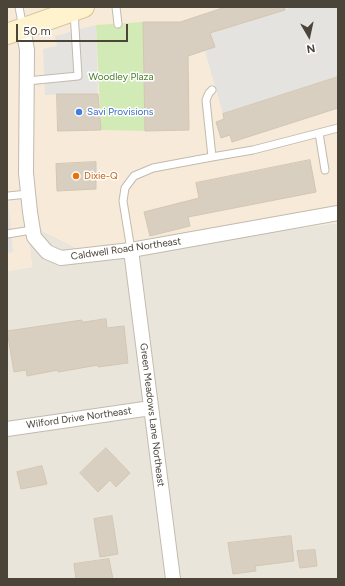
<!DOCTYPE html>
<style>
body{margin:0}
#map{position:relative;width:345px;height:586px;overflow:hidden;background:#f6f3ec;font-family:Figtree,sans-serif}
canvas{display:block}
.frame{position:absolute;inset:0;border:8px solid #4b4439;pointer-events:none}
.north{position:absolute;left:289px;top:16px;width:40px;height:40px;-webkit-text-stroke:3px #fff;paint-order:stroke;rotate:171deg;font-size:11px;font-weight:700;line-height:16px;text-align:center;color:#4b4439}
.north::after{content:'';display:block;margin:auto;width:14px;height:18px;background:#4b4439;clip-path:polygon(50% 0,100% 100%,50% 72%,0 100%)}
.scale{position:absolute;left:16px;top:24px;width:112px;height:18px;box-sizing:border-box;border:2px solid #4b4439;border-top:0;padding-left:5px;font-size:12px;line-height:14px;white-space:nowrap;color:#4b4439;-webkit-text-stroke:3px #fff;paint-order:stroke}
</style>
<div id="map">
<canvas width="345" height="586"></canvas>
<div class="frame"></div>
<div class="north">N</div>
<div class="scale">50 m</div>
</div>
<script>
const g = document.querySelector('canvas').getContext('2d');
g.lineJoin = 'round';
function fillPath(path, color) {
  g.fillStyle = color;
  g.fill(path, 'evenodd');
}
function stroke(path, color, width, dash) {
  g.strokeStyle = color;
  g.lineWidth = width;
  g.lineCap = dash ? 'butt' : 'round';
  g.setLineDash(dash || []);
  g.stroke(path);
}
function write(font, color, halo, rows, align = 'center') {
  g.font = font + ' Figtree,sans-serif';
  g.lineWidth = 3;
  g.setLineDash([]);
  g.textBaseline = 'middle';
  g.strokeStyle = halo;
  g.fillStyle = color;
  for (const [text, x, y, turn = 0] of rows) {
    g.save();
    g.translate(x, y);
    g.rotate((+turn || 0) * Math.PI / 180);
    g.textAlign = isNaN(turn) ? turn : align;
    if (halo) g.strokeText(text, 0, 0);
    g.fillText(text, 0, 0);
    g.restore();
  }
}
fillPath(new Path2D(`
 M 27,223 L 92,256 L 338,223 L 338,579 L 7,579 L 7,271 L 32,267 Z`), '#eae5da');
fillPath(new Path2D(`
 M 7,7 L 338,7 L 338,223 L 92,256 L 28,223 L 32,267 L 7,271 Z`), '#f7ead8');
fillPath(new Path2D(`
 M 143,22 L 145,131 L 101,130 L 96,25 Z`), '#d2eab5');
fillPath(new Path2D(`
 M 293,7 L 338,7 L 338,77 L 223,114 L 205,51 L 215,47 L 210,33 Z
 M 96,25 L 98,94 L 45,95 L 43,49 L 57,46 L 55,36 Z
 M 7,185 L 13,252 L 7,253 Z`), '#e5e3e0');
const building = new Path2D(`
 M 226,7 L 285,7 L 285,10 L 210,33 L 215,47 L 188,56 L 189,130 L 145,131 L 143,22 L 180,22 Z
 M 338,77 L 338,108 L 232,142 L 230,135 L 221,138 L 216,122 L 224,119 L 223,114 Z
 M 57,94 L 98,94 L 101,130 L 58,131 Z
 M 310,160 L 316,192 L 188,217 L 190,226 L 150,236 L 144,212 L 199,198 L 196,183 Z
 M 96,162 L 96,189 L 57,191 L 56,164 Z
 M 106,319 L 107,328 L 124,326 L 128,363 L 98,367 L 98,365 L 58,372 L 58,370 L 27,376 L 26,370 L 14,372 L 7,331 L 82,320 L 82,322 Z
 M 106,448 L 130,473 L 116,487 L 110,480 L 98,492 L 80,473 Z
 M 42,466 L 47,484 L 21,489 L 17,472 Z
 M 112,516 L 118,554 L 100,557 L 94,519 Z
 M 291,536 L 294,561 L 255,566 L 256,571 L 233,574 L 228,543 Z
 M 315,550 L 317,566 L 300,568 L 297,551 Z
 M 109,559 L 113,579 L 76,579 L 74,564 Z`);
fillPath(building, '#d8cfc1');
stroke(building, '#d3c7b4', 1);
const lane = new Path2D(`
 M 19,7 L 23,28
 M 116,7 L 118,24
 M 27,81 L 78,76 L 74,12
 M 212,90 L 209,93 L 206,100 L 212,157 L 253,150 L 338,128
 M 319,133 L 325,170
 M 8,196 L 28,194
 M 7,234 L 32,230
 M 131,250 L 123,201 L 125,188 L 134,176 L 153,168 L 212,157`);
const street = new Path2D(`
 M 23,28 L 27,50 L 26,173 L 30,212 L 34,237 L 47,252 L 61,258 L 131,250 L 338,213
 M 131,250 L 173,579
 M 7,429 L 151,408`);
const secondary = new Path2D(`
 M 7,34 L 84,7`);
stroke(lane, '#c2bbae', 9);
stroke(street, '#c2bbae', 16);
stroke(secondary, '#d6c79b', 22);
stroke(lane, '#fff', 7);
stroke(street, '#fff', 14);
stroke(secondary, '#fff3cd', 20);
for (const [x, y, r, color] of [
 [79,112,4,"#3f7fe0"],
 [76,176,4,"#e8710a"]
]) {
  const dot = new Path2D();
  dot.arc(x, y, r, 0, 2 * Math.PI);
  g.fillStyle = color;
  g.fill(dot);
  stroke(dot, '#fff', 1.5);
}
write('10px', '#4a7f2a', '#fff', [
 ["Woodley Plaza",121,77]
]);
write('10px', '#366cbe', '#fff', [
 ["Savi Provisions",87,112]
], 'left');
write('10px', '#c56008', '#fff', [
 ["Dixie-Q",84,176]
], 'left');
write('10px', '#4b4439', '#fff', [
 ["Caldwell Road Northeast",126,249,-8],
 ["Green Meadows Lane Northeast",152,415,83],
 ["Wilford Drive Northeast",79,418,-8]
]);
</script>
